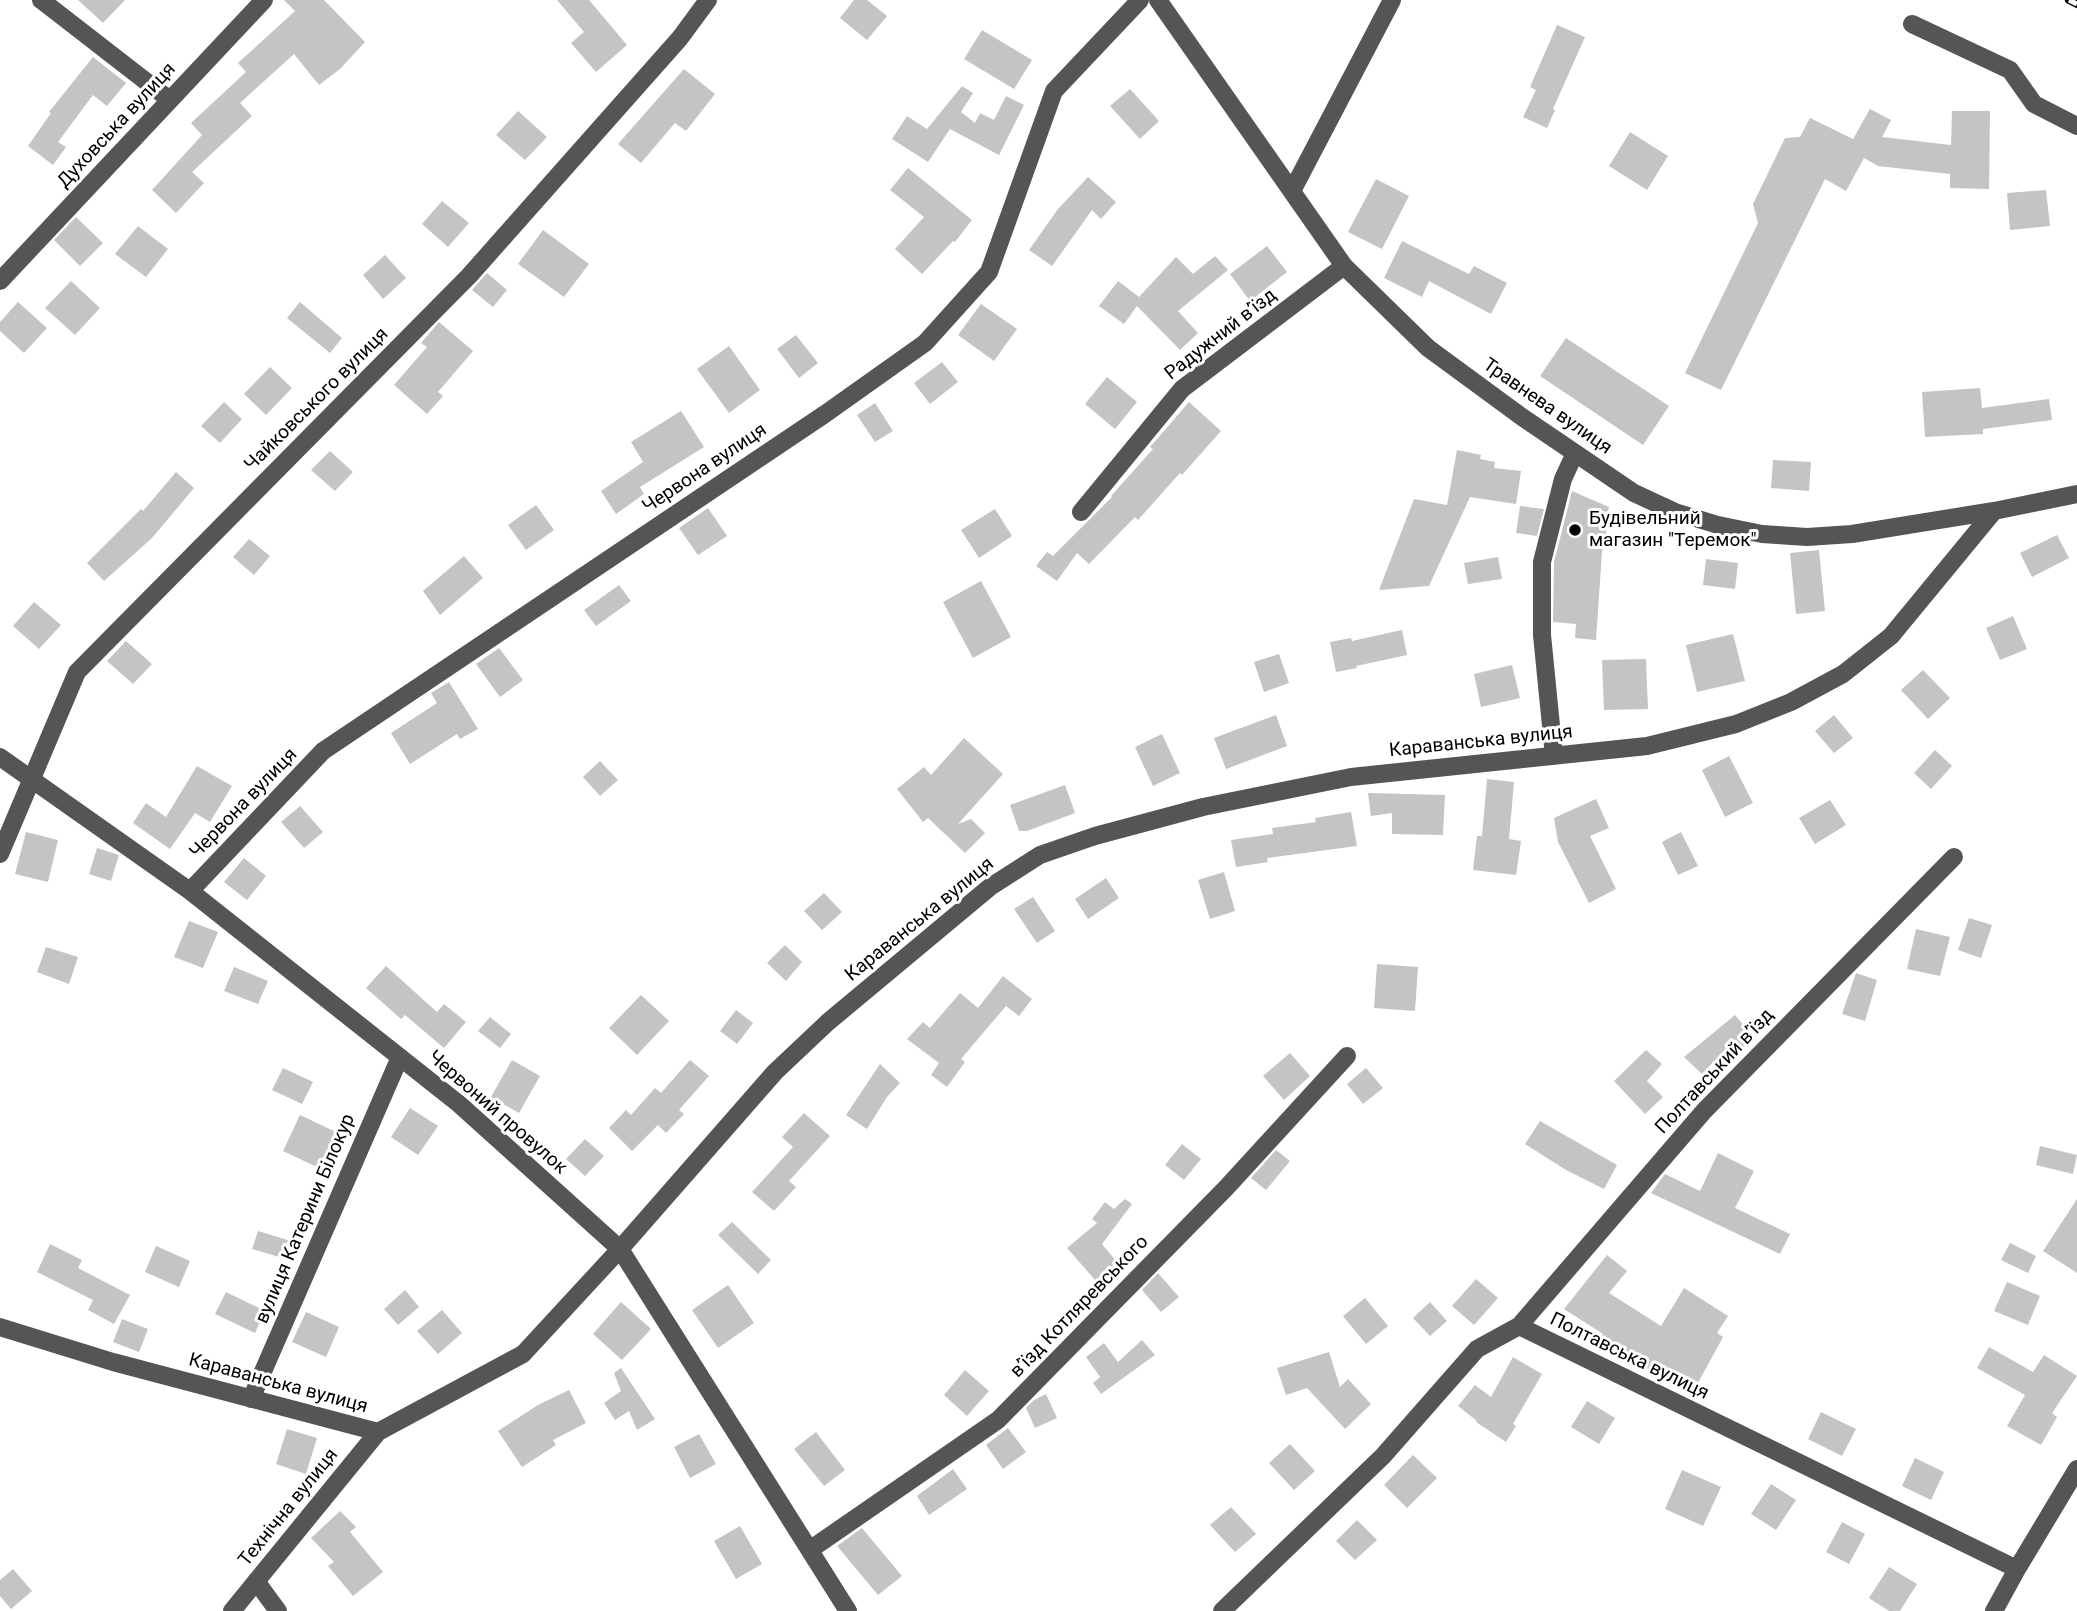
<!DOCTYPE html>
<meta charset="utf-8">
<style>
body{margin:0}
canvas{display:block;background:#fff}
</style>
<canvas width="2077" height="1611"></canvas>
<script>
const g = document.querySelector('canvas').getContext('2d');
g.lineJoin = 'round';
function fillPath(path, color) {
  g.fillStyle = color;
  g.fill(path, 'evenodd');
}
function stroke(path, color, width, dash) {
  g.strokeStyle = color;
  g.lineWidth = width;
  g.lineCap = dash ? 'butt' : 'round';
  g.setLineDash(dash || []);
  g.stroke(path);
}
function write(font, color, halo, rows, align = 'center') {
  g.font = font + ' Roboto,sans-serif';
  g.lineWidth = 6;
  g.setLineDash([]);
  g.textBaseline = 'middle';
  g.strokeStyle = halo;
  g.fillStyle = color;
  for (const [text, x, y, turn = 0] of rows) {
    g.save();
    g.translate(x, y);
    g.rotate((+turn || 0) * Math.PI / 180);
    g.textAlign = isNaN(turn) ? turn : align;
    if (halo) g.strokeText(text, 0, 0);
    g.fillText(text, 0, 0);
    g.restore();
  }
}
fillPath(new Path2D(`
 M 78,0 L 125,0 L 103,23 Z
 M 284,0 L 324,0 L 365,42 L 340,69 L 319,85 L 294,54 L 240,103 L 252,116 L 192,172 L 204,183 L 176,213 L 152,190 L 202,135 L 191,123 L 246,72 L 238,63 L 295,11 Z
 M 557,0 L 589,0 L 627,45 L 596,72 L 571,43 L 584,32 Z
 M 854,0 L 867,0 L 887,16 L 867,40 L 840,18 Z
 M 1557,25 L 1585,37 L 1553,109 L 1555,110 L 1547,128 L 1523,117 L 1536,90 L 1530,87 Z
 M 982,30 L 1032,60 L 1014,89 L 964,59 Z
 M 93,57 L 126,83 L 107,106 L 93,95 L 58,142 L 66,147 L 53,165 L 28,146 L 51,113 L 49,112 Z
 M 684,69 L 715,94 L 686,131 L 675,123 L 641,163 L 618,144 Z
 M 962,86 L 973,93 L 961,112 L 975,123 L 980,113 L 994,120 L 1006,96 L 1024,105 L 999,155 L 950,129 L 928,162 L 892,139 L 907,116 L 927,129 Z
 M 1130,89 L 1159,121 L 1140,139 L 1110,106 Z
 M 1870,109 L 1891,120 L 1882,137 L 1951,145 L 1952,111 L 1990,111 L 1989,189 L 1950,188 L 1950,174 L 1878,166 L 1864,158 L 1846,191 L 1825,179 L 1721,390 L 1685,373 L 1758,223 L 1753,204 L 1785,138 L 1800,137 L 1810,118 L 1853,139 Z
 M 518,111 L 547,137 L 525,160 L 496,135 Z
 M 1630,132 L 1668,156 L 1647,190 L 1609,166 Z
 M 908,168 L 972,220 L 955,242 L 953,241 L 922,274 L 895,249 L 924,217 L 890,190 Z
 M 1088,177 L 1116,202 L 1101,219 L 1092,210 L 1052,266 L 1029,250 L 1058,209 Z
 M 1376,179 L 1409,196 L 1382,249 L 1348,232 Z
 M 2046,190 L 2050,226 L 2010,230 L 2007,193 Z
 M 442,201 L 469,223 L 448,247 L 422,224 Z
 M 76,217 L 103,243 L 80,266 L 54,240 Z
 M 138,226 L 168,249 L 146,277 L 115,254 Z
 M 543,230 L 589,264 L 564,297 L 518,264 Z
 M 1402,241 L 1469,274 L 1474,266 L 1507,283 L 1491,314 L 1429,281 L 1422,297 L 1384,278 Z
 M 1267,246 L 1287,272 L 1250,301 L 1230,274 Z
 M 385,255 L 406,278 L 383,299 L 363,275 Z
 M 1215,256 L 1228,270 L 1178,311 L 1198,333 L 1180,350 L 1137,306 L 1124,324 L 1099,306 L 1118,281 L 1139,297 L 1176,257 L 1193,274 Z
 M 487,273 L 507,290 L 493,307 L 472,290 Z
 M 71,281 L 100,308 L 75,335 L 45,308 Z
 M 18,302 L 47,328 L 24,353 L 0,331 L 0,322 Z
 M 300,302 L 342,338 L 330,353 L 287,318 Z
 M 981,304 L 1017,329 L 994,361 L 958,335 Z
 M 439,322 L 473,351 L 438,392 L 443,396 L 427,414 L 394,385 L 427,347 L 421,343 Z
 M 796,335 L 818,363 L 799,378 L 777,349 Z
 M 1566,338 L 1669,406 L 1643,445 L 1540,376 Z
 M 729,346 L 760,390 L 729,413 L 697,369 Z
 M 942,362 L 958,382 L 930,404 L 914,383 Z
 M 270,367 L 292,388 L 266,415 L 244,394 Z
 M 1107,377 L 1137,402 L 1115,429 L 1085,404 Z
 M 1980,388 L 1982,408 L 2049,399 L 2052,420 L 1983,429 L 1983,434 L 1925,437 L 1922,392 Z
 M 224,402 L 242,419 L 220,443 L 201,426 Z
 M 1189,402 L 1221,431 L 1182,475 L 1180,473 L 1138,520 L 1135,517 L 1089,564 L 1077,553 L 1057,581 L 1036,566 L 1047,552 L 1053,556 L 1112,497 L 1111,496 L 1153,449 L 1150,447 Z
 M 875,403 L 893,431 L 875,442 L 857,415 Z
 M 681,411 L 704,447 L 640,487 L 644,494 L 616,514 L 601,491 L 643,462 L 631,442 Z
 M 1457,450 L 1481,455 L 1480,459 L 1495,462 L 1494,468 L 1521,471 L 1516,504 L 1470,497 L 1429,586 L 1379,590 L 1414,499 L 1447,505 Z
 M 330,451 L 353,472 L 335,491 L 311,470 Z
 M 1773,460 L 1811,462 L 1809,491 L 1771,488 Z
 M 176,472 L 194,488 L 152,538 L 104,581 L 87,563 L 141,509 L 143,511 Z
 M 1572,491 L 1609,507 L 1604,527 L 1607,527 L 1602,552 L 1596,640 L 1575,638 L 1576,624 L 1553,622 L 1554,562 Z
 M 536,505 L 554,530 L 526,550 L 508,525 Z
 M 1520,506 L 1544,509 L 1537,536 L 1516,533 Z
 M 708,508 L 727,536 L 698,555 L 679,528 Z
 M 995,509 L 1012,536 L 979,558 L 961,530 Z
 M 2057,535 L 2069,558 L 2032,577 L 2020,553 Z
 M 249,539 L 270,556 L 254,575 L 233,557 Z
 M 1819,550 L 1825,611 L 1796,614 L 1790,553 Z
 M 464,556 L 483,578 L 440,615 L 423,591 Z
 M 1498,557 L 1502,579 L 1468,584 L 1464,563 Z
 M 1706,559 L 1738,563 L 1735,589 L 1703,585 Z
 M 981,581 L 1011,637 L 973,658 L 943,602 Z
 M 619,585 L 631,601 L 596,626 L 584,610 Z
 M 34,602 L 61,625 L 39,649 L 13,626 Z
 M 2013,616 L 2027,649 L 2000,660 L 1986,628 Z
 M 1402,630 L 1407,655 L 1356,666 L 1357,668 L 1336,672 L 1330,642 L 1351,638 L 1352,641 Z
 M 1733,634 L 1745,681 L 1697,692 L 1686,645 Z
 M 126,641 L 152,664 L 133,684 L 107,661 Z
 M 499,648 L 523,680 L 500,697 L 476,664 Z
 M 1279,654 L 1289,683 L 1264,692 L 1254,662 Z
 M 1646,659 L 1648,709 L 1604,710 L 1602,660 Z
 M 1512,665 L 1520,698 L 1481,707 L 1474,674 Z
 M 1923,670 L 1950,698 L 1928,719 L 1901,690 Z
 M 449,682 L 478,729 L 460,739 L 457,734 L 410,764 L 391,733 L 437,703 L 431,693 Z
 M 1276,715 L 1287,746 L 1226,769 L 1214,738 Z
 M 1834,715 L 1853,738 L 1834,753 L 1815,731 Z
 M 1162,734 L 1180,773 L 1153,786 L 1135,747 Z
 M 964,738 L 1003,774 L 958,824 L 971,819 L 985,833 L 965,853 L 928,818 L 923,822 L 897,789 L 924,767 L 931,775 Z
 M 1935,750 L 1952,766 L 1931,789 L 1914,773 Z
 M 1729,756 L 1753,803 L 1725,817 L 1702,770 Z
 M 600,761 L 618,780 L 600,796 L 583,777 Z
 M 197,766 L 232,786 L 210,822 L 195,813 L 170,849 L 133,823 L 146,803 L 166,817 Z
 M 1487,779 L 1514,782 L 1509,839 L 1521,841 L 1516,875 L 1473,870 L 1477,836 L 1482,836 Z
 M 1065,785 L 1075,813 L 1027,831 L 1019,831 L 1010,805 Z
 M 1368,793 L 1445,795 L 1443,835 L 1392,834 L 1392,813 L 1371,816 Z
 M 1596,799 L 1609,828 L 1590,836 L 1616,889 L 1589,903 L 1558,842 L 1554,818 Z
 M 1830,800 L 1846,825 L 1815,844 L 1799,818 Z
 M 300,806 L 323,832 L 304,848 L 281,822 Z
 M 1351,812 L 1357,846 L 1267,858 L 1268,862 L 1236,867 L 1231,840 L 1273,834 L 1272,828 L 1316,822 L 1315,818 Z
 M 26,832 L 58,840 L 48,882 L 15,874 Z
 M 1681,832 L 1698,866 L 1678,875 L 1662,842 Z
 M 97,848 L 119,855 L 111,881 L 89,874 Z
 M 244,858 L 266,876 L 247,900 L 224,882 Z
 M 1224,872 L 1235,911 L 1210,919 L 1198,880 Z
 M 1106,878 L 1119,898 L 1088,919 L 1075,899 Z
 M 824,893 L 842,912 L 822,930 L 804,911 Z
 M 1033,897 L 1055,931 L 1037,943 L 1014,909 Z
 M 1969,918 L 1992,925 L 1981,958 L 1958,950 Z
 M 189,921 L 218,932 L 203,968 L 174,957 Z
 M 1916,929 L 1950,937 L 1940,976 L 1907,969 Z
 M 785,945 L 802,962 L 786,981 L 767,963 Z
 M 46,947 L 78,957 L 69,984 L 37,972 Z
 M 1377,964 L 1418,967 L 1415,1011 L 1374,1008 Z
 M 386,966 L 437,1012 L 444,1004 L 466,1022 L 444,1048 L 405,1015 L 401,1019 L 366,988 Z
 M 234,967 L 268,981 L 258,1004 L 224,991 Z
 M 1856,973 L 1877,980 L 1865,1021 L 1842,1014 Z
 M 1003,976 L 1032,999 L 1019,1016 L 1006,1006 L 961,1059 L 965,1062 L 947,1087 L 931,1075 L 939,1063 L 907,1039 L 923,1022 L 930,1028 L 960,993 L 978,1008 Z
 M 641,995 L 669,1021 L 637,1055 L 609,1028 Z
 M 736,1010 L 753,1023 L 737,1044 L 720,1031 Z
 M 1735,1015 L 1754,1037 L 1737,1052 L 1731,1044 L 1702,1074 L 1684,1057 Z
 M 490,1017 L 511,1034 L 500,1048 L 478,1031 Z
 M 1646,1050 L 1662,1064 L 1647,1081 L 1663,1097 L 1645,1114 L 1614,1081 Z
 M 1290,1053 L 1310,1076 L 1284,1100 L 1263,1076 Z
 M 512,1060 L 540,1076 L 519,1113 L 491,1097 Z
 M 690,1060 L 709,1076 L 679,1110 L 684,1114 L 666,1133 L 658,1125 L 632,1151 L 609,1128 L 626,1110 L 631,1115 L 655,1088 L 661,1093 Z
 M 880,1064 L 900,1083 L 887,1097 L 867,1129 L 846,1115 Z
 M 283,1068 L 313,1082 L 302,1104 L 272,1090 Z
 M 1366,1068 L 1383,1088 L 1363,1104 L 1347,1084 Z
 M 410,1108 L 438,1126 L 418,1155 L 391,1137 Z
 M 804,1113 L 830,1136 L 789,1181 L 796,1187 L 774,1211 L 752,1192 L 793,1147 L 782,1137 Z
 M 300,1115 L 336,1132 L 319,1168 L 283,1151 Z
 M 1540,1121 L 1617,1165 L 1604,1189 L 1566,1170 L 1525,1144 Z
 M 585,1139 L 604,1156 L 585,1176 L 566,1159 Z
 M 1182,1144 L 1201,1159 L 1184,1180 L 1165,1165 Z
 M 2040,1146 L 2077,1155 L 2073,1174 L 2036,1165 Z
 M 1276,1150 L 1290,1161 L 1266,1190 L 1251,1178 Z
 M 1718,1153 L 1754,1171 L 1735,1208 L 1790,1234 L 1780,1254 L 1651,1193 L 1665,1174 L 1700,1191 Z
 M 1125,1199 L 1132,1204 L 1102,1244 L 1117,1262 L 1096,1281 L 1067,1248 L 1097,1223 L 1092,1219 L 1105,1202 L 1114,1209 Z
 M 2077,1199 L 2077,1273 L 2043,1251 Z
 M 732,1222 L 771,1260 L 758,1274 L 718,1235 Z
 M 258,1231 L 291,1241 L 286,1259 L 252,1249 Z
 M 2010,1243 L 2036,1256 L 2028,1273 L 2001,1260 Z
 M 50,1244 L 82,1260 L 78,1268 L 130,1295 L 114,1324 L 88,1310 L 93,1300 L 37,1272 Z
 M 156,1246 L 190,1261 L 179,1287 L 145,1272 Z
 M 1607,1255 L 1627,1271 L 1609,1293 L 1661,1326 L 1684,1288 L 1728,1316 L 1717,1333 L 1723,1337 L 1692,1394 L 1663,1378 L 1600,1338 L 1603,1334 L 1564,1309 Z
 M 1158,1273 L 1179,1297 L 1161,1312 L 1142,1290 Z
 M 1476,1279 L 1498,1298 L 1474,1325 L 1452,1306 Z
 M 2007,1282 L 2040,1296 L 2028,1325 L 1994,1311 Z
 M 728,1285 L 754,1323 L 718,1348 L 692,1310 Z
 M 405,1290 L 419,1307 L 398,1325 L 384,1309 Z
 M 226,1292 L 265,1311 L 255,1333 L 215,1314 Z
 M 1365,1298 L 1388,1326 L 1366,1344 L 1343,1316 Z
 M 621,1302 L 651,1329 L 622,1360 L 593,1334 Z
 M 1430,1302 L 1447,1321 L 1430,1336 L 1413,1318 Z
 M 442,1310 L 462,1333 L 438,1354 L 417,1331 Z
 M 306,1312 L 339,1327 L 326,1357 L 292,1342 Z
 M 122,1319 L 148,1329 L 139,1352 L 113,1342 Z
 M 1142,1340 L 1155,1355 L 1101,1394 L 1093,1383 L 1100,1377 L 1086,1357 L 1104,1343 L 1118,1362 Z
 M 1989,1347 L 2033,1372 L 2044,1355 L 2077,1376 L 2052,1413 L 2057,1417 L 2041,1445 L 2007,1426 L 2025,1395 L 1977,1368 Z
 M 1329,1352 L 1340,1387 L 1348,1379 L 1371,1404 L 1345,1429 L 1307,1388 L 1286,1395 L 1277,1368 Z
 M 1513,1357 L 1542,1374 L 1513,1424 L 1516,1426 L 1506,1442 L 1476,1422 L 1477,1421 L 1458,1406 L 1475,1385 L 1491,1397 Z
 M 621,1368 L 655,1419 L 637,1430 L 629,1411 L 615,1420 L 604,1403 L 621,1391 L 614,1373 Z
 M 965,1370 L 989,1391 L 967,1416 L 944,1395 Z
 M 569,1390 L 586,1423 L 553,1440 L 556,1445 L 522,1467 L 498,1431 L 538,1405 Z
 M 1046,1394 L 1057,1418 L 1035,1428 L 1026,1408 L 1034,1400 Z
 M 1587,1401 L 1615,1418 L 1599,1444 L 1571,1427 Z
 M 1821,1412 L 1856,1429 L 1842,1456 L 1808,1439 Z
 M 1008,1428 L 1026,1452 L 1003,1469 L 986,1445 Z
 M 287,1429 L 317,1438 L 306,1474 L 276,1464 Z
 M 816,1432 L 845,1470 L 824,1486 L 794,1449 Z
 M 699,1434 L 716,1464 L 690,1478 L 674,1447 Z
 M 1290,1444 L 1315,1471 L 1294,1490 L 1269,1463 Z
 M 1413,1455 L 1437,1478 L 1407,1508 L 1384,1485 Z
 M 1915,1458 L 1944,1472 L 1931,1500 L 1902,1486 Z
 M 953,1469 L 967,1489 L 929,1515 L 917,1496 Z
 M 1682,1470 L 1721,1487 L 1703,1526 L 1665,1509 Z
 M 1771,1484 L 1796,1500 L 1776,1530 L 1751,1514 Z
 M 1231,1507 L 1256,1534 L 1235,1552 L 1210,1525 Z
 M 340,1511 L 356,1527 L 350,1532 L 383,1572 L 353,1596 L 328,1566 L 334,1562 L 311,1538 Z
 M 1357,1520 L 1377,1540 L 1355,1560 L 1336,1541 Z
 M 1842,1522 L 1865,1534 L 1849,1564 L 1826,1552 Z
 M 740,1526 L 762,1564 L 736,1579 L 714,1541 Z
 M 862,1528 L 902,1576 L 878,1595 L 837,1546 Z
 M 1889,1567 L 1917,1584 L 1900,1611 L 1889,1611 L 1869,1598 Z
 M 13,1569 L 32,1591 L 11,1609 L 0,1596 L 0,1580 Z`), '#c4c4c4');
stroke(new Path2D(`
 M 41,0 L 170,100
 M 1158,0 L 1344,266 L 1428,348 L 1522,417 L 1634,493 L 1675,512 L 1718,525 L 1762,534 L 1807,537 L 1852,534 L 1994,511 L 2077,494
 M 1912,24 L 2010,70 L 2034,104 L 2077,126
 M 1292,191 L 1392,0
 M 0,281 L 264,0
 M 1081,512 L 1182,389 L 1344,266
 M 1554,756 L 1542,635 L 1542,562 L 1563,479 L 1575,453
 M 0,757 L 190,891 L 459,1104 L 620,1249 L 848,1611
 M 0,854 L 77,672 L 469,276 L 680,38 L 708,0
 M 190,891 L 323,751 L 825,414 L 925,343 L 989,272 L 1054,91 L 1140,0
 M 1519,1326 L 1704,1111 L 1954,857
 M 0,1327 L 113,1362 L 378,1432 L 523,1354 L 620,1249 L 775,1072 L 828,1022 L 990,887 L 1040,855 L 1095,836 L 1203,807 L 1351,777 L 1647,746 L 1736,724 L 1791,702 L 1843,674 L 1891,636 L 1994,511
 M 251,1399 L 400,1057
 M 811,1549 L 998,1420 L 1226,1188 L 1347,1056
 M 256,1581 L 278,1611
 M 232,1611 L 378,1432
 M 1222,1611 L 1383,1456 L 1477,1349 L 1519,1326 L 2017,1569
 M 1994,1611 L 2017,1569 L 2077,1469`), '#555', 18);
const rail = new Path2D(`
 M 2069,0 L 2077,4`);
stroke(rail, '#000', 8);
stroke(rail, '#fff', 5, [16]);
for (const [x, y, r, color] of [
 [1575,530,7,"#000"]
]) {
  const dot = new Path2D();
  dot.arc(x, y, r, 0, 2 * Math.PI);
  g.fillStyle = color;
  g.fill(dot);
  stroke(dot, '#fff', 2.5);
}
write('19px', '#000', '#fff', [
 ["Духовська вулиця",117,126,-47],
 ["Радужний в’їзд",1221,335,-38],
 ["Чайковського вулиця",317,400,-45],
 ["Травнева вулиця",1547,407,35],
 ["Червона вулиця",705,469,-34],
 ["Караванська вулиця",1481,742,-6],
 ["Червона вулиця",244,804,-46],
 ["Караванська вулиця",920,920,-39],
 ["Полтавський в’їзд",1715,1072,-47],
 ["Червоний провулок",497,1113,41],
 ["вулиця Катерини Білокур",306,1219,-67],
 ["в’їзд Котляревського",1080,1307,-46],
 ["Полтавська вулиця",1629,1357,26],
 ["Караванська вулиця",278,1384,15],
 ["Технічна вулиця",289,1508,-51]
]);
write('19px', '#000', '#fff', [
 ["Будівельний",1589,519],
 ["магазин \"Теремок\"",1589,541]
], 'left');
</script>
